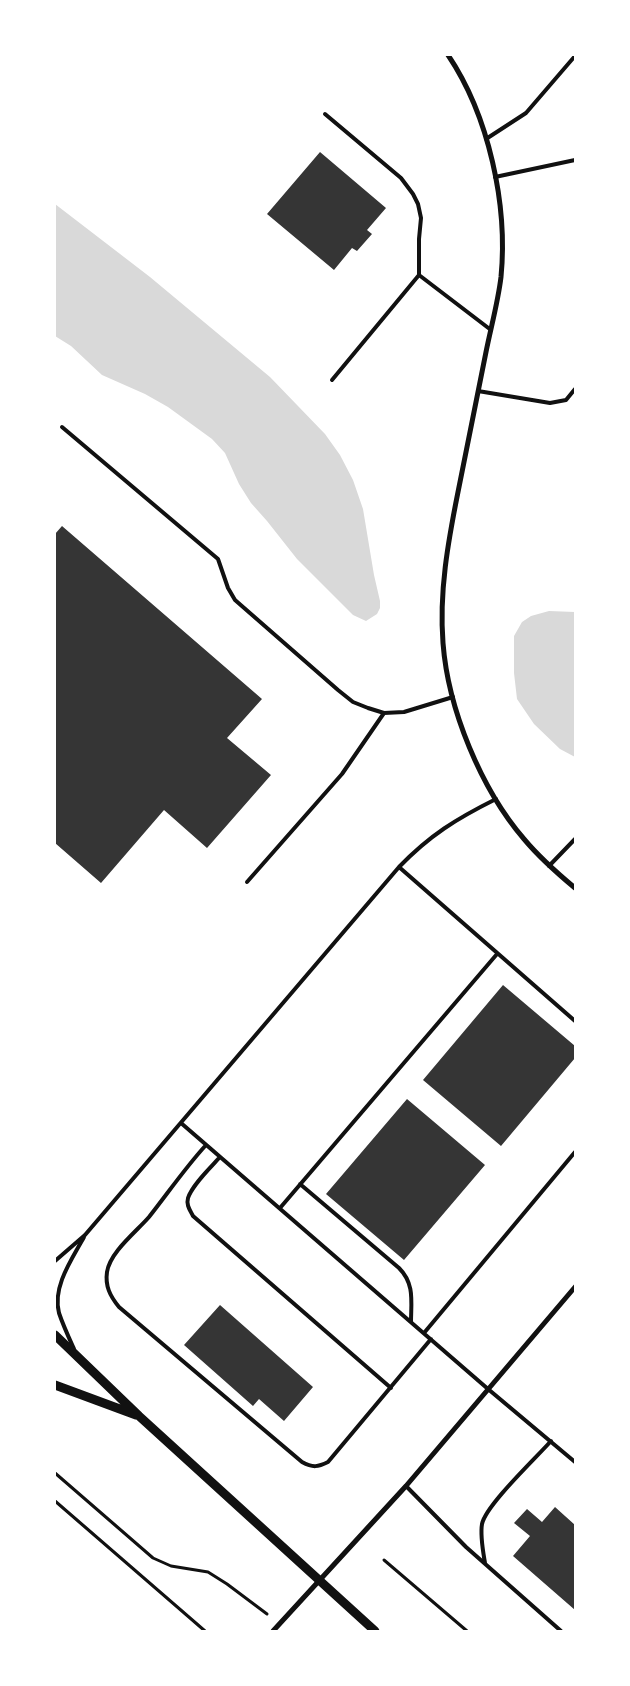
<!DOCTYPE html>
<html>
<head>
<meta charset="utf-8">
<style>
	body { margin:0 }
	#map { position:relative; width:630px; height:1686px; overflow:hidden; background:#fff; font-family:Overpass,sans-serif }
	canvas { display:block }
	.frame { position:absolute; inset:0; border:56px solid #fff; pointer-events:none }
</style>
</head>
<body>
<div id="map">
<canvas width="630" height="1686"></canvas>
<div class="frame"></div>
</div>
<script>
const ctx = document.querySelector('canvas').getContext('2d');
ctx.lineJoin = 'round';
function fillPath(path, color) {
  ctx.fillStyle = color;
  ctx.fill(path, 'evenodd');
}
function strokePath(path, color, width, dash) {
  ctx.strokeStyle = color;
  ctx.lineWidth = width;
  ctx.lineCap = dash ? 'butt' : 'round';
  ctx.setLineDash(dash || []);
  ctx.stroke(path);
}
const water = new Path2D(`
	M55 204 150 277 270 377 325 434 340 455 353 480 363 509 374 575 380 601V608L377 614 366 621 353 615 297 559 267 521 251 503 239 484 225 453 212 439 168 407 145 394 102 375 71 346 55 336Z
	M549 611 575 612V757L560 749 534 724 517 699 514 673V636L522 622 531 616Z`);
const building = new Path2D(`
	M320 152 386 208 367 230 372 234 357 251 352 248 334 270 267 214Z
	M62 526 262 699 227 738 271 775 207 848 164 810 101 883 55 843V534Z
	M503 985 575 1046V1058L501 1146 423 1080Z
	M407 1099 485 1165 404 1260 326 1194Z
	M220 1305 313 1387 284 1421 259 1399 253 1406 184 1345Z
	M555 1507 575 1525V1610L513 1556 530 1536 514 1523 527 1509 542 1522Z`);
const path = new Path2D(`
	M55 1473 153 1558 171 1566 208 1572 227 1584 267 1614
	M55 1501 205 1631
	M384 1560 467 1631`);
const service = new Path2D(`
	M325 114 401 178 413 194 418 204 421 218 419 239V275L491 330
	M486 139 526 113 575 56
	M495 177 575 160
	M332 380 419 275
	M478 391 550 403 566 400 575 389
	M62 427 218 559 228 588 235 600 338 690 353 702 368 708 384 713 404 712 453 697
	M549 866 575 839
	M399 867 575 1021
	M247 882 342 774 384 713
	M181 1123 488 1389 575 1462
	M206 1145C185 1168 168 1193 149 1217 136 1232 110 1252 107 1272 105 1286 110 1296 119 1307L302 1462C313 1468 318 1467 328 1462L431 1339
	M220 1157C211 1167 192 1185 188 1198 186 1205 190 1210 193 1216L391 1388
	M300 1184 399 1268C415 1284 411 1302 411 1322
	M280 1208 497 954
	M55 1261 85 1235 399 867C430 835 456 819 496 799
	M424 1333 575 1152
	M74 1349C69 1338 63 1325 59 1313 52 1287 72 1259 84 1237
	M406 1486 466 1547 561 1631
	M485 1563C483 1551 480 1536 482 1524 486 1505 536 1458 551 1441`);
const minor = new Path2D(`
	M448 55C489 116 508 205 501 277 498 302 491 327 486 352 477 399 467 445 458 492 448 542 439 592 443 643 448 709 481 789 524 839 539 857 557 873 575 888
	M273 1631 406 1486 575 1287`);
const tertiary = new Path2D(`
	M55 1335 139 1416 375 1631
	M55 1385 136 1415`);
fillPath(water, '#d9d9d9');
fillPath(building, '#353535');
strokePath(path, '#111', 3);
strokePath(service, '#111', 4);
strokePath(minor, '#111', 5);
strokePath(tertiary, '#111', 9);
</script>
</body>
</html>
